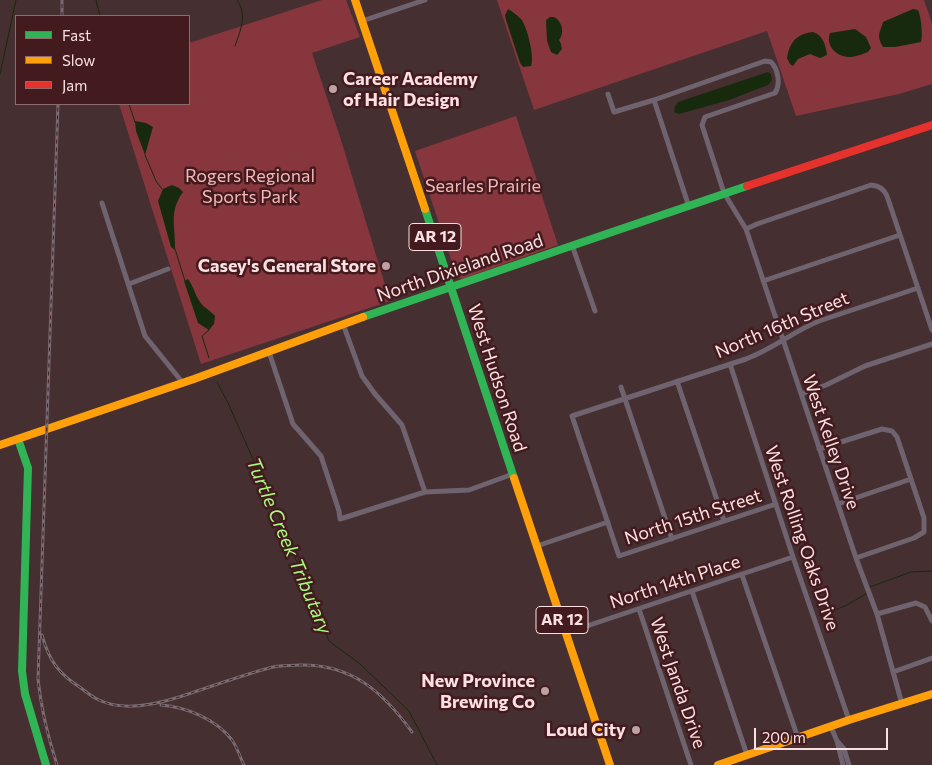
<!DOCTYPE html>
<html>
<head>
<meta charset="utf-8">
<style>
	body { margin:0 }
	#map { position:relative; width:932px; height:765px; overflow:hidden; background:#452f30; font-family:Commissioner,sans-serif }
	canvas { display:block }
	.legend { position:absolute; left:15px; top:15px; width:175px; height:90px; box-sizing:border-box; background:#431b1e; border:1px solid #8d6a6c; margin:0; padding:6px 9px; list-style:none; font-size:15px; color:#fce0e1 }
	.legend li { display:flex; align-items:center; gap:10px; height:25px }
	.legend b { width:25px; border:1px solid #8d6a6c }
	.scale { position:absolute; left:754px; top:728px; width:134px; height:22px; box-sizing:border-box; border:2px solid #fce0e1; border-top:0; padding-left:6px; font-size:15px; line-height:18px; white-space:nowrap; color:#fce0e1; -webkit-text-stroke:4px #431b1e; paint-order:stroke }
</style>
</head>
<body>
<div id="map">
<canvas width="932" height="765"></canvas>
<ul class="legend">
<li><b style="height:6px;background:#30b455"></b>Fast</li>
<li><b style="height:6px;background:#ff9f0a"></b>Slow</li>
<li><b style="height:6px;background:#e5322d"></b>Jam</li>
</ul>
<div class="scale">200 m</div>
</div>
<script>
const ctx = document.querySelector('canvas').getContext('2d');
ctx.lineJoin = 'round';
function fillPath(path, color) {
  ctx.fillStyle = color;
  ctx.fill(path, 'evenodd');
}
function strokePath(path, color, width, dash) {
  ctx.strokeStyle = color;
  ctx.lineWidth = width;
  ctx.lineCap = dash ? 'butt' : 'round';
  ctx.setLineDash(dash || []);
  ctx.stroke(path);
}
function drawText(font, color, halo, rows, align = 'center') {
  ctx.font = font + ' Commissioner,sans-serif';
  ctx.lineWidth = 5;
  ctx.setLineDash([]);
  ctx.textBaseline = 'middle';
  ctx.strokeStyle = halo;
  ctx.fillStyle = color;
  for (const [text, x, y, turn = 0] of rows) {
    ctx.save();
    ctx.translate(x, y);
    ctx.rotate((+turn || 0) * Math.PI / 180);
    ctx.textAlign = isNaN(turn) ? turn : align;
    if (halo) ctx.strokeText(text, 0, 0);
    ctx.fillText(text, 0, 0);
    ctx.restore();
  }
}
const green = new Path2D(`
	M322 0H346L360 37 312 53 342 143 390 301 201 364 119 104H189V43Z
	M497 0H924L932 23V84L899 94 796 116 767 31 534 110Z
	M516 116 558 245 462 279 457 277 415 151Z`);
const water = new Path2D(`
	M508 9C512 11 518 16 521 19 527 26 535 58 531 66L523 67 520 63 506 20 505 15Z
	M913 9 918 10C921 16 923 35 921 42L895 47H883C876 35 880 33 883 22Z
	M550 17H554C562 21 565 33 559 40L561 44 562 49 557 55 551 52 547 41 546 20Z
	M855 29 866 37 871 48 868 52C863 54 857 56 852 57 838 58 825 47 830 33Z
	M813 32C823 35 826 46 827 55L820 58 810 54 798 59 793 66 790 64 787 58C790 42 796 34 813 32Z
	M768 72 771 74 772 80 768 85 729 100 679 114 674 112 675 106 678 102Z
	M135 121 146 123 153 127 145 155 136 131Z
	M172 185 179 188 183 192C168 213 176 227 175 250L171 247 158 201 163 189Z
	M188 279C194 287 195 295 200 302 204 308 210 310 215 316L214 324 209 330 198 323 184 281Z`);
const stream = new Path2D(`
	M96 0 100 16
	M235 46C240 31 248 15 237 0
	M0 74 16 0
	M129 104 135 122
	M145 155 156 181 162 189
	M175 249 185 281
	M209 358 202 336 209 330V329
	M217 382 228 403 277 513 329 641 360 664 409 711 437 765
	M870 587 911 572 932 571
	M819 616 845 606 866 594`);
const street = new Path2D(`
	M362 21 425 0
	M608 94 614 112 654 100 765 61 771 62C778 69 781 84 775 93L705 117 702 125 724 193 746 229 856 558 877 614 902 704
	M654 100 689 207
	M102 203 145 336 183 383
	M746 229 757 224 871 185C879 186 883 188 887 196L932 330
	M572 245 595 311
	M763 281 900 235
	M129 284 168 269
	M343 324 362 376 375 394 402 425 425 492
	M269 352 293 424 321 456 339 511 340 519 425 492 469 490 513 474
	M730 364 793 557 849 720
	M677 381 724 521
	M621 387 672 539
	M801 394 826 385 865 366 932 344
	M819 449 882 429 892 431 897 437 924 518V532L914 538 856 558
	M776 504 619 556 572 416 746 359C773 349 794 331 819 321L918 288
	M838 504 911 479
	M537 546 608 522
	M742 575 798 738
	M692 591 747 755
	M639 609 691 765
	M877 614 916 603 925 607 932 621
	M566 633 793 557
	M893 672 932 658
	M831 727 837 741 844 749 849 765
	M837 741 843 765`);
const fast = new Path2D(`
	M425 209 514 478
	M363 317 747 186
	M18 439 28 468 22 671 25 694 46 765`);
const slow = new Path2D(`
	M355 0 425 209
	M0 445 194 379 363 317
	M514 478 610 765
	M718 765 849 720 932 694`);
const jam = new Path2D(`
	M747 186 932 125`);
const rail = new Path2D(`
	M62 16V0
	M42 635C49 661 59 674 81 688 86 692 91 696 97 699 121 712 154 705 179 697 210 687 242 675 273 667 282 665 291 666 300 665 352 664 383 692 412 732
	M161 705C186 707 216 719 232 740 237 747 240 757 244 765
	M57 765C48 737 41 709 38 679L58 104`);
const markers = [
	[333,89,5,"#bca2a3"],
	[386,266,5,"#bca2a3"],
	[545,691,5,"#bca2a3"],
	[636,730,5,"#bca2a3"]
];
const shields = [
	[435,237,52],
	[562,620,52]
];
const shieldNames = [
	["AR 12",435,237],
	["AR 12",562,620]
];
const poiNames = [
	["Career Academy",343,79,"left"],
	["of Hair Design",343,100,"left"],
	["Casey's General Store",376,266],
	["New Province",535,681],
	["Brewing Co",535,702],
	["Loud City",626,730]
];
const parkNames = [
	["Rogers Regional",250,176],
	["Sports Park",250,197],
	["Searles Prairie",483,186]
];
const streetNames = [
	["North Dixieland Road",460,268,-19],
	["North 16th Street",782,325,-23],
	["West Hudson Road",497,378,72],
	["West Kelley Drive",831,442,71],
	["North 15th Street",693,517,-18],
	["West Rolling Oaks Drive",802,538,71],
	["North 14th Place",675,582,-18],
	["West Janda Drive",678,683,71]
];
const waterNames = [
	["Turtle Creek Tributary",289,546,67]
];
fillPath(green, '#87363e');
fillPath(water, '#182a0d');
strokePath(stream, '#182a0d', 1);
strokePath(street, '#6f636f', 5);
strokePath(fast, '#30b455', 8);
strokePath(slow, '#ff9f0a', 8);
strokePath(jam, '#e5322d', 8);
strokePath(rail, '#786b72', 3);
strokePath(rail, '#431b1e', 1, [4]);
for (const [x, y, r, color] of markers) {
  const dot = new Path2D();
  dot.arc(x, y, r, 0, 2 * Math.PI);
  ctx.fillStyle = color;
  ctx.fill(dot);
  strokePath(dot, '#431b1e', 2);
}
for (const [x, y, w] of shields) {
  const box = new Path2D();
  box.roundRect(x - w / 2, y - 13.5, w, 27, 4);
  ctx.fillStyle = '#431b1e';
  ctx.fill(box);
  strokePath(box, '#fce0e1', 1);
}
drawText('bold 16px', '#fce0e1', null, shieldNames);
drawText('bold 18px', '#fce0e1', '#431b1e', poiNames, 'right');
drawText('18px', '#f4b6b8', '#431b1e', parkNames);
drawText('18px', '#fce0e1', '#431b1e', streetNames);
drawText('italic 19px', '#a6fb80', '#431b1e', waterNames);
</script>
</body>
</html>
